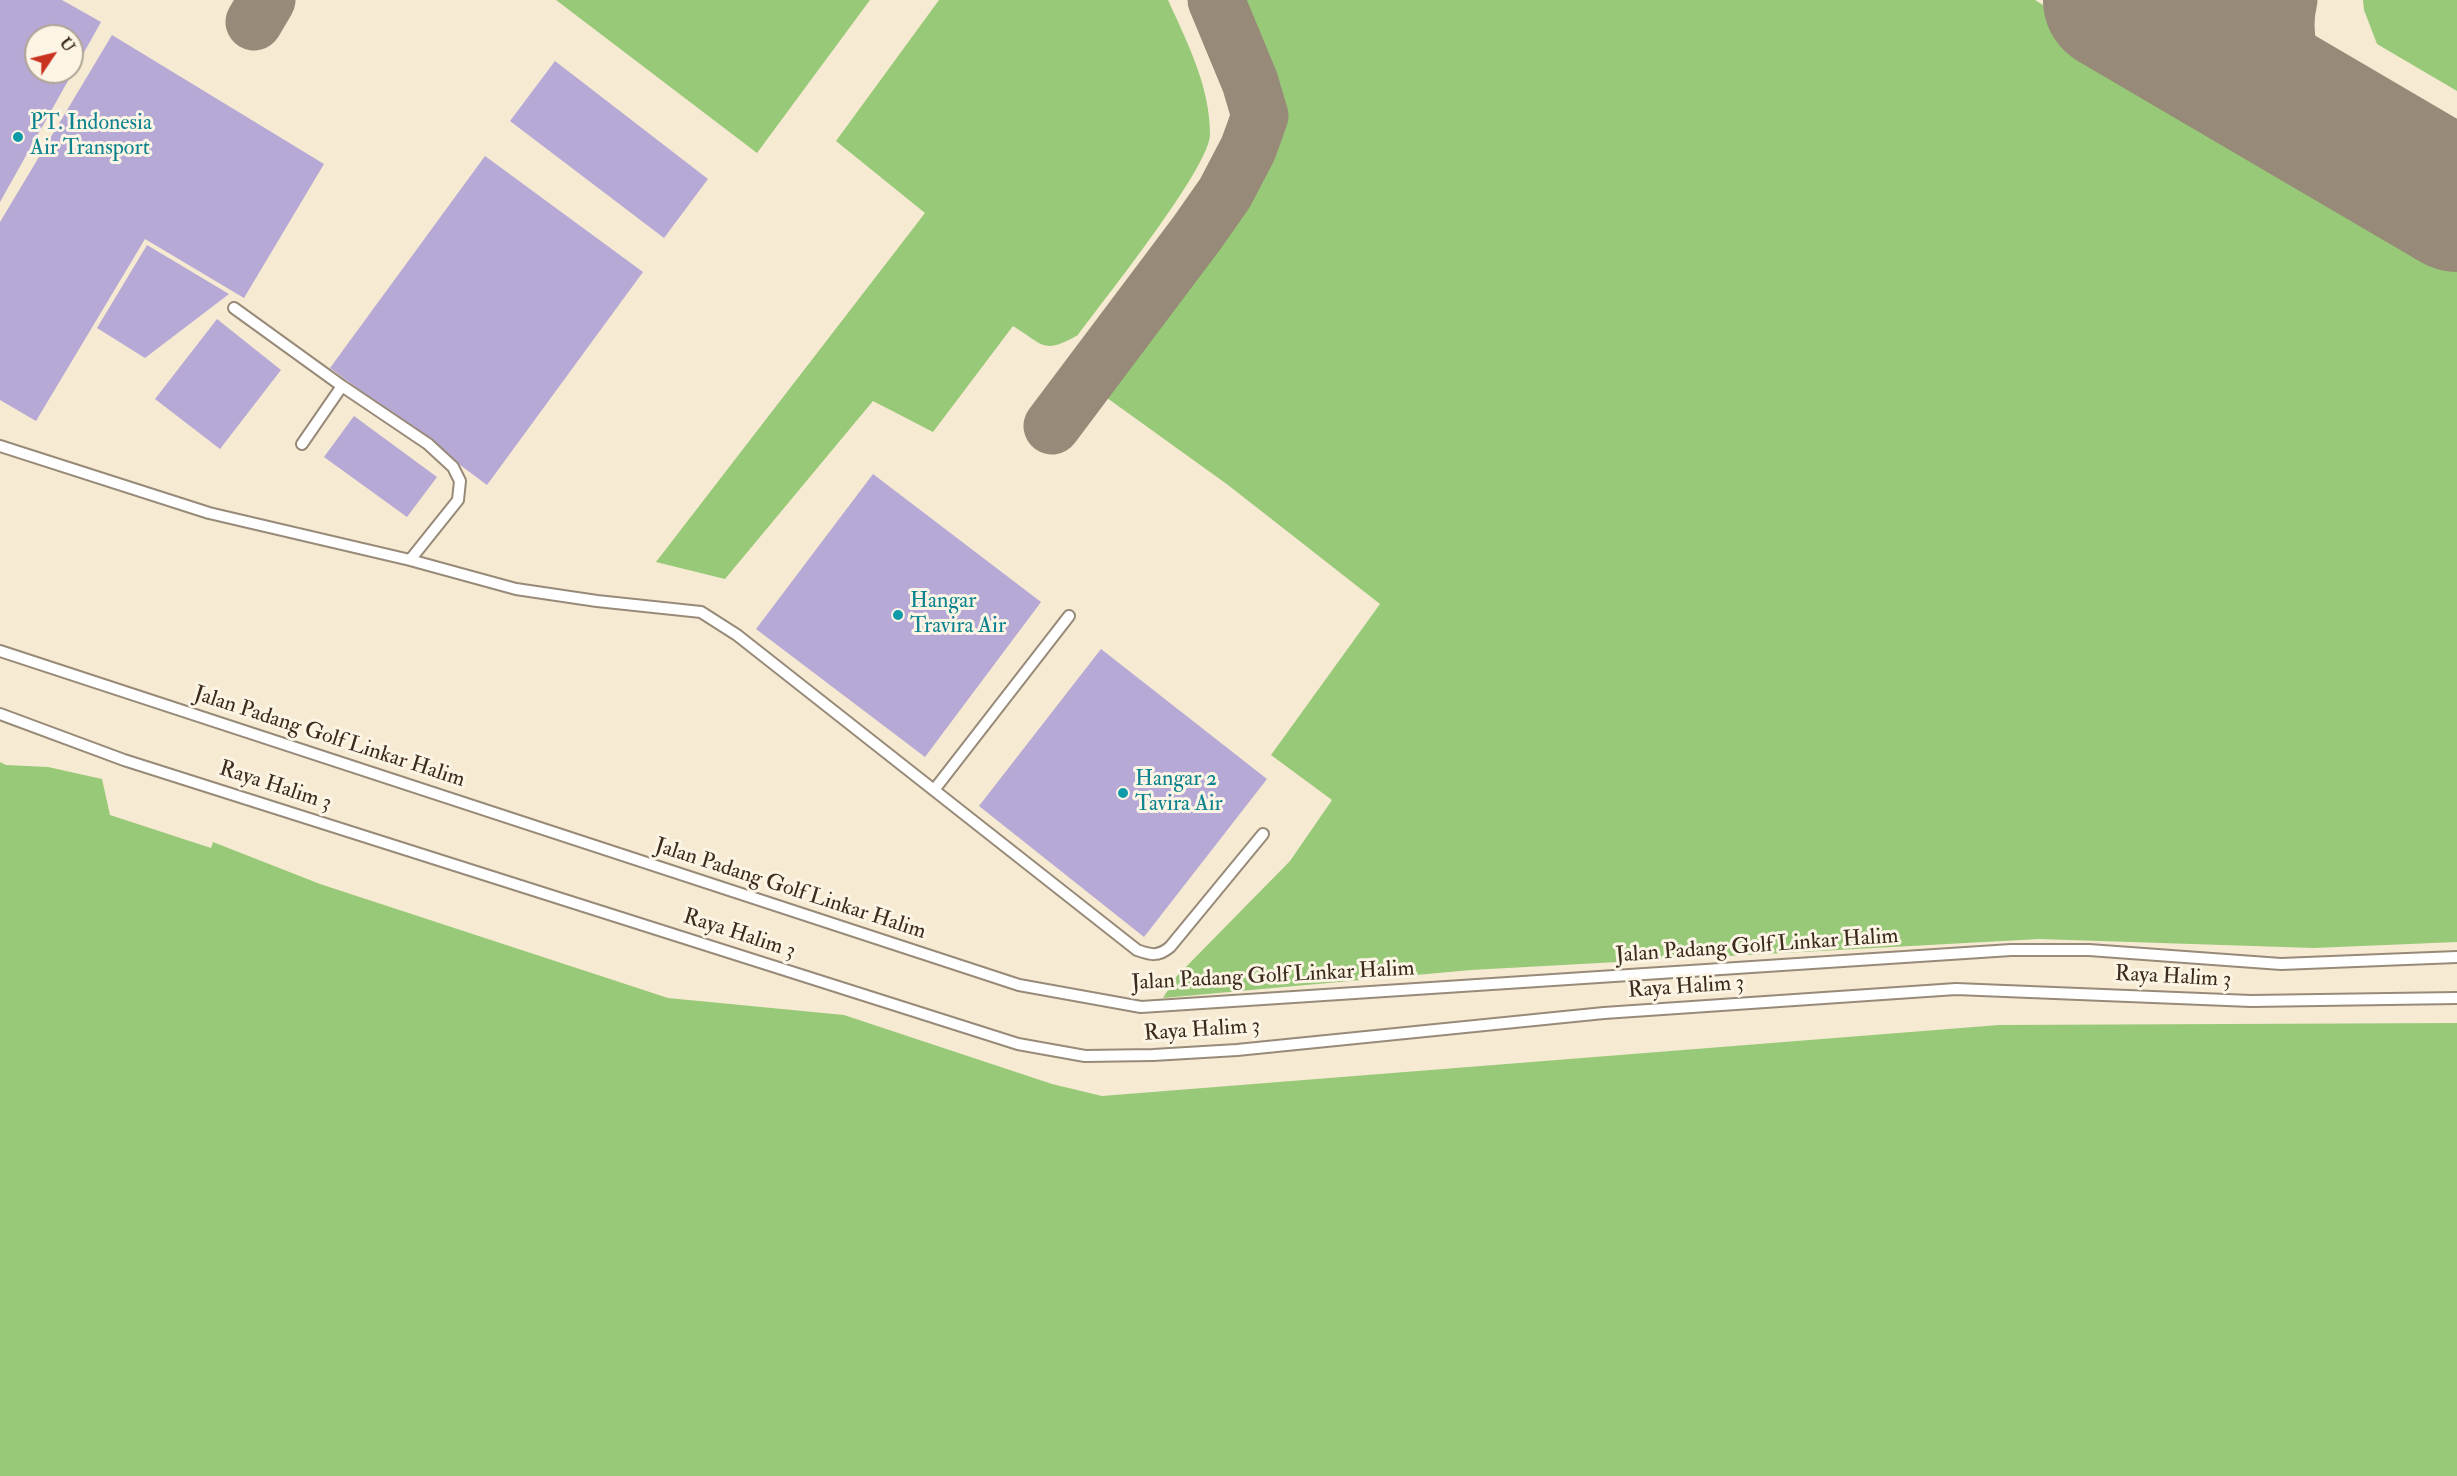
<!DOCTYPE html>
<html>
<head>
<meta charset="utf-8">
<style>
	body { margin:0 }
	#map { position:relative; width:2457px; height:1476px; overflow:hidden; background:#f6ead2; font-family:"IM FELL Double Pica",serif }
	canvas { display:block }
	.north { position:absolute; left:24px; top:24px; width:60px; height:60px; box-sizing:border-box; background:#fcf5e5; border:2px solid #afa495; border-radius:50%; rotate:55deg; font-size:16px; font-weight:700; line-height:24px; text-align:center; color:#3b2a1e }
	.north::after { content:''; display:block; margin:auto; width:21px; height:27px; background:#c8321e; clip-path:polygon(50% 0,100% 100%,50% 72%,0 100%) }
</style>
</head>
<body>
<div id="map">
<canvas width="2457" height="1476"></canvas>
<div class="north">U</div>
</div>
<script>
const ctx = document.querySelector('canvas').getContext('2d');
ctx.lineJoin = 'round';
function fillPath(path, color) {
  ctx.fillStyle = color;
  ctx.fill(path, 'evenodd');
}
function strokePath(path, color, width, dash) {
  ctx.strokeStyle = color;
  ctx.lineWidth = width;
  ctx.lineCap = dash ? 'butt' : 'round';
  ctx.setLineDash(dash || []);
  ctx.stroke(path);
}
function drawText(font, color, halo, rows, align = 'center') {
  ctx.font = font + ' "IM FELL Double Pica",serif';
  ctx.lineWidth = 6;
  ctx.setLineDash([]);
  ctx.textBaseline = 'middle';
  ctx.strokeStyle = halo;
  ctx.fillStyle = color;
  for (const [text, x, y, turn = 0] of rows) {
    ctx.save();
    ctx.translate(x, y);
    ctx.rotate((+turn || 0) * Math.PI / 180);
    ctx.textAlign = isNaN(turn) ? turn : align;
    if (halo) ctx.strokeText(text, 0, 0);
    ctx.fillText(text, 0, 0);
    ctx.restore();
  }
}
const green = new Path2D(`
	M556 0H870L757 153Z
	M939 0H1168C1187 42 1210 86 1210 134 1211 166 1103 301 1078 335 1043 355 1044 345 1013 326L933 432 873 401 725 579 656 562 925 213 836 141Z
	M1215 0H2035L2457 265V942L2314 948 2039 939 1471 970 1163 998 1176 977 1290 861 1332 800 1271 755 1380 604 1228 485 1089 385 1101 361 1178 258 1248 149 1260 116 1250 81Z
	M2114 0H2254L2216 15 2146 19Z
	M2363 0H2457V91L2377 44 2364 10Z
	M0 762 6 765 48 767 102 779 110 815 211 848 213 842 320 884 668 998 844 1015 1052 1084 1102 1096 1999 1025 2457 1023V1476H0Z`);
const taxiway = new Path2D(`
	M2289 0C2276 55 2306 92 2339 132
	M2146 19 2216 15 2254 0
	M254 22 267 0
	M1052 426 1197 233 1225 193 1248 149 1260 116 1250 82 1216 0`);
const runway = new Path2D(`
	M2114 0 2457 201`);
const building = new Path2D(`
	M0 0H62L101 22 0 202ZM36 36H72V72H36Z
	M112 35 324 164 244 298 145 239 36 421 0 400V222Z
	M555 61 708 179 664 238 510 121Z
	M485 156 643 272 487 485 330 368Z
	M147 245 229 294 145 358 97 328Z
	M217 319 281 370 220 449 155 399Z
	M354 416 437 477 407 517 324 457Z
	M873 474 1041 602 925 757 756 629Z
	M1101 649 1267 779 1144 937 979 806Z`);
const service = new Path2D(`
	M234 308 342 386 428 444 453 467 460 481 458 500 410 560
	M302 444 342 386
	M0 446 209 513 410 560 516 589 597 601 701 612 737 635 1137 950C1151 955 1158 957 1170 947L1263 834
	M0 651 1019 985 1141 1007 2011 950H2089L2281 964 2457 957
	M0 714 124 760 1018 1044 1085 1056 1153 1055 1237 1050 1604 1013 1956 989 2251 1001 2457 998
	M934 790 1069 616`);
const markers = [
	[18,137,6,"#0f9aa8"],
	[898,615,6,"#0f9aa8"],
	[1123,793,6,"#0f9aa8"]
];
const cultureNames = [
	["PT. Indonesia",30,124],
	["Air Transport",30,149],
	["Hangar",910,602],
	["Travira Air",910,627],
	["Hangar 2",1135,780],
	["Tavira Air",1135,805]
];
const streetNames = [
	["Jalan Padang Golf Linkar Halim",329,738,18],
	["Raya Halim 3",275,787,18],
	["Jalan Padang Golf Linkar Halim",790,890,18],
	["Raya Halim 3",739,935,18],
	["Jalan Padang Golf Linkar Halim",1757,947,-4],
	["Jalan Padang Golf Linkar Halim",1273,977,-3],
	["Raya Halim 3",2173,978,3],
	["Raya Halim 3",1686,988,-4],
	["Raya Halim 3",1202,1031,-4]
];
fillPath(green, '#98c978');
strokePath(taxiway, '#988a78', 57);
strokePath(runway, '#988a78', 142);
fillPath(building, '#b6a9d6');
strokePath(service, '#988a78', 14);
strokePath(service, '#fff', 10);
for (const [x, y, r, color] of markers) {
  const dot = new Path2D();
  dot.arc(x, y, r, 0, 2 * Math.PI);
  ctx.fillStyle = color;
  ctx.fill(dot);
  strokePath(dot, '#fcf5e5', 2);
}
drawText('22px', '#0d838f', '#fcf5e5', cultureNames, 'left');
drawText('22px', '#3b2a1e', '#fcf5e5', streetNames);
</script>
</body>
</html>
